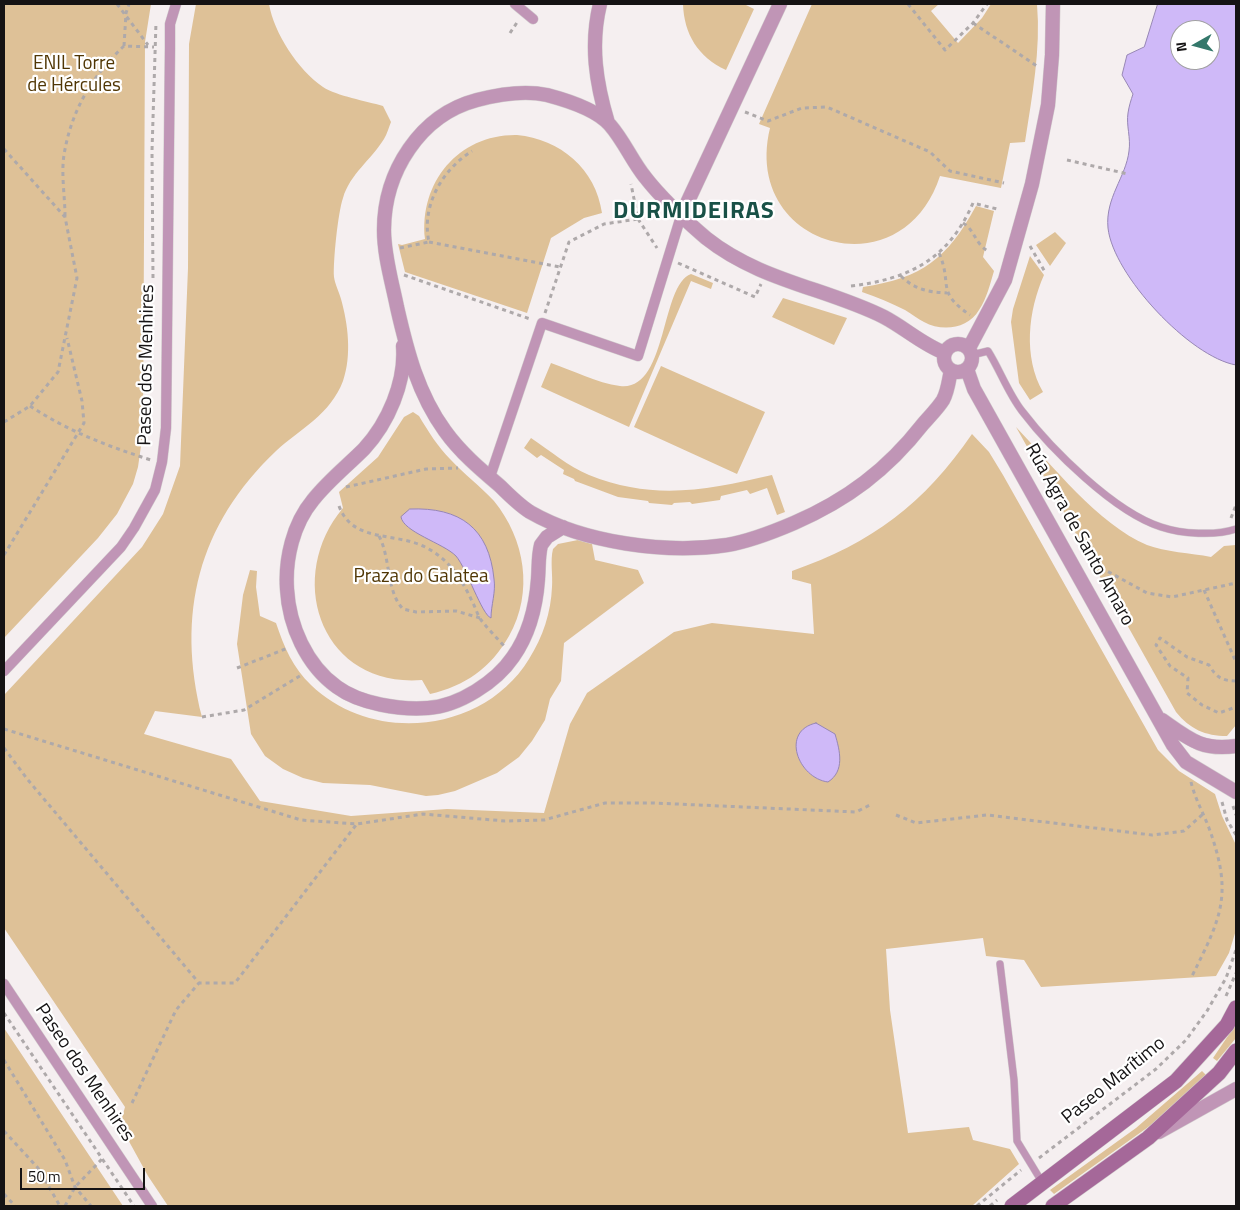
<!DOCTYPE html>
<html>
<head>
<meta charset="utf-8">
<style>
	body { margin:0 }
	#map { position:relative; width:1240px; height:1210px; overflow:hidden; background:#f5eff0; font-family:"Titillium Web",sans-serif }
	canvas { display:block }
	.frame { position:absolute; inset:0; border:5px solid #151314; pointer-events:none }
	.north { position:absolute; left:1170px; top:20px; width:50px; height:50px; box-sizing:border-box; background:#fff; border:1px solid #a1a1a1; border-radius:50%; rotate:263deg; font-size:14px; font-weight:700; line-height:20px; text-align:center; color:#151314 }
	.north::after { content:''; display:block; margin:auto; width:18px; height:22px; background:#34786b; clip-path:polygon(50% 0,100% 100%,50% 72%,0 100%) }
	.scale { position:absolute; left:20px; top:1168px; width:125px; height:22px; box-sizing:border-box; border:2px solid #151314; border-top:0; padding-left:6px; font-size:15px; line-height:18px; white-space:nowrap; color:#151314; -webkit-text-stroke:4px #fff; paint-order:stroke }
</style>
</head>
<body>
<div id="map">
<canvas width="1240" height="1210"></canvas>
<div class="frame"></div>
<div class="north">N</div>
<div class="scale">50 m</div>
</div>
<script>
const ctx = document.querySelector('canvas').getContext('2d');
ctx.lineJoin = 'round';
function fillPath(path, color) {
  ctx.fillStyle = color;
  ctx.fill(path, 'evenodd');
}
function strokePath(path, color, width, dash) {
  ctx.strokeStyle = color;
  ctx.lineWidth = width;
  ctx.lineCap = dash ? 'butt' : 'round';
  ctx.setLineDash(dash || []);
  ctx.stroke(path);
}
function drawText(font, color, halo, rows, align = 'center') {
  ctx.font = font + ' "Titillium Web",sans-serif';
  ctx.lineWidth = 4.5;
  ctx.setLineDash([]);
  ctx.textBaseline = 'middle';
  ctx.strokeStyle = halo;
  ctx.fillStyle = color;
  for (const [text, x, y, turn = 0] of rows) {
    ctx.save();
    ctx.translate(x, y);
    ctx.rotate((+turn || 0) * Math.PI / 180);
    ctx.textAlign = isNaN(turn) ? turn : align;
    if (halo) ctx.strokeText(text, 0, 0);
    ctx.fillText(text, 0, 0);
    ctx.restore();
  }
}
const green = new Path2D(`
	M4 4H151L145 42 143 432 138 467 133 484 117 514 98 538 4 638Z
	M196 4H269C274 33 298 70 323 87 337 96 366 101 383 106L391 122C389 127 387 134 384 139 371 160 350 174 343 198 338 212 333 262 334 277 335 284 339 292 341 299 348 324 352 355 343 381 330 415 301 428 276 451 198 525 176 614 202 717L155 711 144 734 231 759 260 801 351 816 447 809 544 813 570 724 587 693 674 632 712 623 814 634 811 584 792 579V571C872 543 924 504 972 434L989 452 1003 475 1158 750 1179 771 1215 794 1222 816 1236 845V930L1229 953 1216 976 1041 987 1024 960 986 956 983 938 886 949 890 1010 908 1133 969 1127 973 1140 1010 1149 1019 1164 972 1206H168L148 1176 120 1125 125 1107 4 928V695L142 547 163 514 180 466 188 268 189 44Z
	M683 4H744L754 9 726 70C698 57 684 34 683 4Z
	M812 4H939L931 11 958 43 982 18 991 4H1037C1041 50 1032 96 1025 142L1010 143 1001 188 940 176C902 293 741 247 770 128L759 124Z
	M517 135C560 139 596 169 602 213L584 218 551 238 527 313 405 272 398 244 402 245 425 239C419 182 459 134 517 135Z
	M976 206 994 211 983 257 994 271C990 284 987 298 979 310 968 329 942 332 924 322 918 319 912 314 905 310 891 303 877 297 862 292L863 287C922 278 947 259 976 206Z
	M1055 232 1066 243 1050 266 1036 245Z
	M1030 256 1044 275C1028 311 1023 357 1043 392L1030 400 1019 383 1011 322 1013 309Z
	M691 274 713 283 711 289 691 281 629 427 541 387 551 363C572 370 597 383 620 386 668 392 660 285 691 274Z
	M783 298 847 318 834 345 772 317Z
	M661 366 765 412 737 474 634 427Z
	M413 412 419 416C428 431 438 447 450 459 464 474 480 486 494 501 525 539 534 592 509 636 491 668 465 686 430 694L422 680C321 688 284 578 343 508L339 492 378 457 404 417Z
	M1016 427C1051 464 1099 525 1147 545 1165 552 1191 553 1211 557L1224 546 1236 545V725L1227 736C1205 736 1190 729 1176 712Z
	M531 438C549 450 569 467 589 475 654 501 707 490 772 475L785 512 777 515 767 488 750 494 747 490 721 496 720 500 692 504 690 502 674 503 672 505 649 503 648 501 618 497 575 481 574 479 563 474 564 470 541 455 537 458 524 448Z
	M578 540 592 544 595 560 638 570 644 583 564 643 561 681 550 699 545 720 532 741 519 757 497 773 455 791 438 795 426 796 370 785 323 783 303 778 283 769 265 756 251 734 237 644 243 595 250 570 257 571 256 587 260 616 276 623C284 647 293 668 311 685 373 745 484 733 529 659 543 637 551 612 552 587 553 575 550 561 553 549L558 544Z
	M1236 1024V1038L1217 1061 1213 1058Z
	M4 1028 123 1206H4Z
	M1202 1071 1206 1075 1151 1125 1054 1194 1050 1190 1136 1128Z`);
const water = new Path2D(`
	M1158 4H1236V365C1190 357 1113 275 1108 228 1105 198 1126 177 1129 151 1131 138 1126 125 1128 113 1129 106 1131 100 1133 94L1122 75 1127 55 1144 47ZM1180 30H1210V60H1180Z
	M410 509C460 507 489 528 494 579 496 592 491 605 491 618 482 615 467 569 456 556 443 543 403 532 401 517Z
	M816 723 835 734C840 751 845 771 828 782 798 778 780 731 816 723Z`);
const path = new Path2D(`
	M117 4 148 45
	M908 4 945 50 973 23 987 4
	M973 23 1037 66
	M510 33 518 21
	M124 46 126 13 129 4
	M745 112 768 121 802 108 827 107 930 152 950 171 1004 183
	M4 149 65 217 77 278 58 372 30 406 4 422
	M1067 160 1128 174
	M65 216C65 197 61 174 64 155 71 111 92 76 124 46L154 47
	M638 219 657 248
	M963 223C975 230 975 244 988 251
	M429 242 560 267
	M1030 246 1045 272
	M400 248 429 242C421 206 442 170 472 151
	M939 253C953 285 935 291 970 315
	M678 263 755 297 761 284
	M404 275 530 319
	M901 276C915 290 929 292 947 293
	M153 278 152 151 156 22
	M851 286C909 279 948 260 973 203L997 209
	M545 313 569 242 604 224 638 219 631 184
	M30 406C68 431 107 446 151 460
	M346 487 426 469 458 468
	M339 506C353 544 396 531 427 548 448 559 461 578 471 599 475 606 477 614 481 620 488 629 496 637 504 646
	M1231 518 1236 505
	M379 536C391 559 386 591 403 609L416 612 456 611 480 618
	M4 555 84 423 82 401 67 338
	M1087 560 1147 593 1172 597 1236 583
	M1204 590 1236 662
	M237 668 288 648
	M1236 681C1222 681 1216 677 1209 665L1187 657 1160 638 1156 645 1170 666 1188 678 1187 693 1202 705 1219 713 1236 707
	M202 717 244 710 303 674
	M4 729 301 820 357 824 423 814 505 821 544 820 605 803H654L856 812 870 805
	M4 748 28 780 199 983H235L356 825
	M1191 782C1195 799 1203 812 1209 828 1233 894 1222 916 1192 976
	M1222 802 1227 820 1236 835
	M1233 806 1236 815
	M896 815 916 823 987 815 1152 835 1184 831 1203 814
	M1226 996 1236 973
	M4 1013 134 1206
	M4 1060 65 1160 75 1187 91 1206
	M132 1103 176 1010 199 983
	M4 1131 38 1168 60 1206
	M1039 1158 1156 1069 1186 1040 1207 1011 1226 978 1236 950
	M4 1194 15 1206
	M65 1206 75 1187 103 1158
	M977 1206 1021 1170
	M990 1206 997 1200`);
const service = new Path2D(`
	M972 355 988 351C1000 370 1008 393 1022 411 1051 449 1114 512 1161 527 1182 534 1215 536 1236 529
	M1000 964 1014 1080 1017 1141 1042 1182`);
const pedestrian = new Path2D(`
	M515 4 533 19
	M490 477 542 323 638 356 681 216
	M4 671 121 547 134 528 155 490 162 462 166 428 170 48V24L176 4
	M4 984 152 1206`);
const minor = new Path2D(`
	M600 4C590 45 596 83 608 123
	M681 216 780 4
	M944 358a14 14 0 1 1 28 0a14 14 0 1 1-28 0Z
	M403 346C406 382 388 423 364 449 347 466 328 481 313 500 293 524 285 559 287 589 289 625 306 665 337 687 360 704 400 710 428 708 459 706 496 682 513 657 530 633 536 607 538 579 539 567 538 557 541 545L547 537 563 527
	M969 348 1005 280 1032 184 1048 105 1052 55 1053 4
	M945 353C923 345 905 328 884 317 826 288 760 281 706 238 685 220 662 199 645 177 632 161 624 141 610 125 597 110 566 100 547 95 524 90 500 94 477 100 420 115 384 172 384 230 384 256 392 282 397 307 407 351 418 394 445 431 460 452 480 469 500 486 509 495 519 505 530 512 584 543 666 554 727 545 751 541 773 532 794 523 847 500 887 470 923 424 930 416 938 408 943 400 948 391 949 379 951 370
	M967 369 974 389 1173 745 1186 762 1236 792
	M1162 720C1189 739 1202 751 1236 746
	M1159 1132 1236 1089`);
const secondary = new Path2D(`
	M1012 1206 1176 1081 1227 1025 1236 1008
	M1053 1206 1148 1138 1219 1073 1236 1051`);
const parkNames = [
	["ENIL Torre",74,64],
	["de Hércules",74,86],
	["Praza do Galatea",421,577]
];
const streetNames = [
	["Paseo dos Menhires",147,365,-89],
	["Rúa Agra de Santo Amaro",1079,535,61],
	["Paseo dos Menhires",84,1073,56],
	["Paseo Marítimo",1114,1081,-39]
];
const districtNames = [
	["DURMIDEIRAS",694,212]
];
fillPath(green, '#dec197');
fillPath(water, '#cfb9f8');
strokePath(water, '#9787b4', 1);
strokePath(service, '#d1cccd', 8);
strokePath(pedestrian, '#d1cccd', 11);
strokePath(minor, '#d1cccd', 15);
strokePath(secondary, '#d1cccd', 16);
strokePath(path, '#aea9aa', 3, [4, 4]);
strokePath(service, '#c095b6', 7);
strokePath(pedestrian, '#c095b6', 10);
strokePath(minor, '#c095b6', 14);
strokePath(secondary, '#a56899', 15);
drawText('19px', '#503604', '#fff', parkNames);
drawText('19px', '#151314', '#fff', streetNames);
ctx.letterSpacing = '1px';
drawText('bold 24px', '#195147', '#fff', districtNames);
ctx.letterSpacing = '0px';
</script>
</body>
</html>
